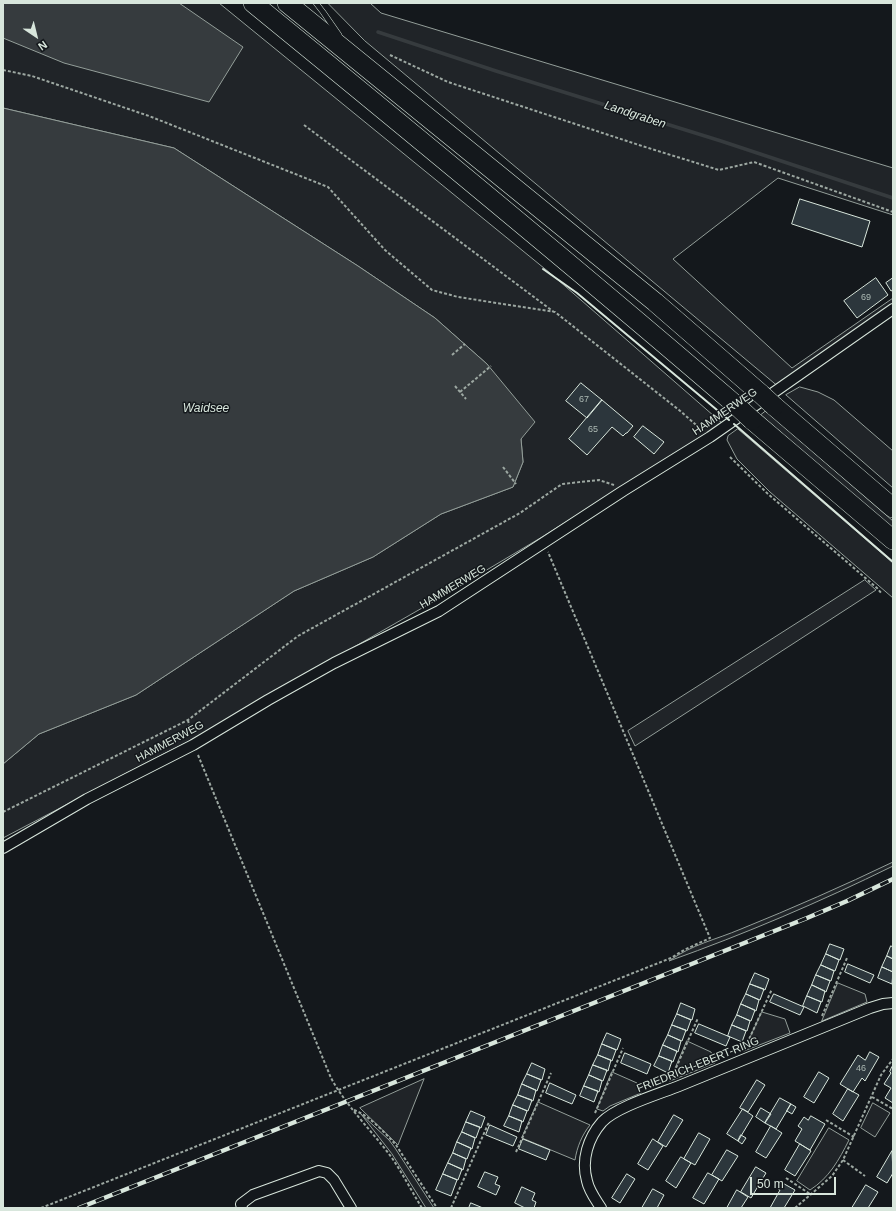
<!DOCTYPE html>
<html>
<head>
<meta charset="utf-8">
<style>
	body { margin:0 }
	#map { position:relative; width:896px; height:1211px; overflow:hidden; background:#14181c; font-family:Arial,sans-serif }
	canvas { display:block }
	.frame { position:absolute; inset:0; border:4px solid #d8e6dc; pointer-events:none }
	.north { position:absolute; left:16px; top:16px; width:40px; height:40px; -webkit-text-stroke:3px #14181c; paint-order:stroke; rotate:145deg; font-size:11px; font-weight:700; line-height:16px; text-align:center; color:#d8e6dc }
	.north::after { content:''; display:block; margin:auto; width:14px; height:18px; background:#d8e6dc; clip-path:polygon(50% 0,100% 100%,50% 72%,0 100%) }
	.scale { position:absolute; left:750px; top:1177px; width:86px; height:18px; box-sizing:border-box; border:2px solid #d8e6dc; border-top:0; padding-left:5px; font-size:12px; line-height:14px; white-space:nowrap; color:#d8e6dc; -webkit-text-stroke:3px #14181c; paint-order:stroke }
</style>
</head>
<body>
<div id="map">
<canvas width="896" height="1211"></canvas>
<div class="frame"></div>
<div class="north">N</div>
<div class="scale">50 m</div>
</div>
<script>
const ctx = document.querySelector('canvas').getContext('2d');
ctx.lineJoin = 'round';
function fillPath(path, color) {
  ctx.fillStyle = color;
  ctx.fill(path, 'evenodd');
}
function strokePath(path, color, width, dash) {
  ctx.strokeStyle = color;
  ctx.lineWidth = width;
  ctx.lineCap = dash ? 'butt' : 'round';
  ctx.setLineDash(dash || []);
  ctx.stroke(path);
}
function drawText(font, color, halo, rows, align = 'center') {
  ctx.font = font + ' Arial,sans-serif';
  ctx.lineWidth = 3;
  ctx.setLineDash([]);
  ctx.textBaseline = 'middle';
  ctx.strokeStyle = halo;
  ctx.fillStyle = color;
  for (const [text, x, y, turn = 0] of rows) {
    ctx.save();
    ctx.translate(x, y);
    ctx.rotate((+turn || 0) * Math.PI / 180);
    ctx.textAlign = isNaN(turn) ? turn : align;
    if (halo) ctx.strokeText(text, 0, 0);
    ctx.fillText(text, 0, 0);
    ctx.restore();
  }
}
const green = new Path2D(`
	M3 3H219L550 273 722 423 693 447 612 493 542 537 443 596 199 736 142 765 3 838V764L39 734 136 695 294 591 373 557 441 514 513 487 523 462 521 439 487 364 435 318 358 266 174 148 3 108Z
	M328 3H370L381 13 893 168V215L778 178 673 259 792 368 893 298V309L780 388 365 41Z
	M800 387 818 392 834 400 893 451V488L786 395Z
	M766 411 893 521V530L761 415Z
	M738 429 893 563V598L770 492 737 459 727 440 728 436Z
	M865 580 876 590 635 746 628 731Z
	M893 862V866C820 902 745 934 669 961 693 944 715 940 741 929 793 908 843 886 893 862Z
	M838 983 865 994 867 1002 822 1021Z
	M762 1012 785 1019 790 1033 744 1051Z
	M687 1041 711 1052 715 1063 670 1081Z
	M612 1072 637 1083 641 1093 610 1106 603 1111 597 1109Z
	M424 1079 398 1145 360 1108Z
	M538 1102 590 1125C582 1135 577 1147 575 1160L522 1138Z
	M873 1103 890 1113 875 1137 861 1128Z
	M361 1114 389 1140 395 1148 434 1208H426L392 1154Z
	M829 1128 849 1140C839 1160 829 1178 810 1190L797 1181Z`);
const water = new Path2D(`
	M3 3H179L243 47 209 102 64 63 3 38Z
	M3 108 174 148 358 266 435 318 487 364 535 422 521 439 523 462 513 487 441 514 373 557 294 591 136 695 39 734 3 764Z`);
const stream = new Path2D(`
	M378 32 496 71 721 141 893 198`);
const building = new Path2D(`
	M800 199 870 221 862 247 792 224Z
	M876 278 888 295 857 318 844 301Z
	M893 278V290L891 291 886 283Z
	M581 383 602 400 587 418 566 401Z
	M602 400 633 426 627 433H626L623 436 612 427 587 455 569 439Z
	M643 426 664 442 654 454 634 437Z
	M830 944 844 949 840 960 826 954Z
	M891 946 893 947V959L887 956Z
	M826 954 839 960 835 971 821 965Z
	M887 956 893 959V972L882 967Z
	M848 964 874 975 870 983 845 972Z
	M821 965 834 971 831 981 816 975Z
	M882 967 893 972 892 984 878 978Z
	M755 973 769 979 765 990 750 984Z
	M816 975 830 981 826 992 812 985Z
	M750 984 764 989 760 1000 746 994Z
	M812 985 825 991 822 1002 807 996Z
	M746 994 759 1000 756 1011 741 1004Z
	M774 994 804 1007 800 1015 770 1002Z
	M807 996 821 1002 817 1013 803 1006Z
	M681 1003 695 1009 692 1020 677 1014Z
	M741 1004 755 1010 751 1021 737 1015Z
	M677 1014 691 1020 687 1031 672 1025Z
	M737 1015 750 1021 747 1031 732 1025Z
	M699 1024 730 1037 726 1046 695 1033Z
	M672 1025 686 1030 682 1041 668 1035Z
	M732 1025 746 1031 742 1042 728 1036Z
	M607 1033 621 1039 617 1050 602 1044Z
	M668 1035 681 1041 678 1052 663 1045Z
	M602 1044 616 1050 612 1061 598 1055Z
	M663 1045 677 1051 673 1062 659 1056Z
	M870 1052 879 1057 865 1081 862 1078 853 1092 840 1084 858 1055 865 1060Z
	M625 1053 651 1064 647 1074 621 1063Z
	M598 1055 611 1060 608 1071 593 1065Z
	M659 1056 672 1061 668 1073 654 1066Z
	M532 1063 545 1069 542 1080 527 1074Z
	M593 1065 607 1070 603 1081 589 1075Z
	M892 1067 893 1068V1103L885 1098 891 1088 884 1084 891 1073 890 1072Z
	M819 1072 829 1078 814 1103 804 1097Z
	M527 1074 541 1080 537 1091 522 1084Z
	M589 1075 602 1081 599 1092 584 1086Z
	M757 1080 765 1085 748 1112 740 1108Z
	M550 1083 576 1095 572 1104 546 1093Z
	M522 1084 536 1090 533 1101 518 1095Z
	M584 1086 598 1091 594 1102 580 1096Z
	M848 1089 859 1095 843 1121 833 1114Z
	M518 1095 532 1100 528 1111 513 1105Z
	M780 1098 791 1104 776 1129 765 1123Z
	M791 1104 796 1107 792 1114 787 1111Z
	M513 1105 527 1111 523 1122 509 1116Z
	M761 1108 771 1114 765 1123 756 1117Z
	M743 1109 753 1116 738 1141 727 1134Z
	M471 1111 485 1117 481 1128 466 1122Z
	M674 1115 683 1120 666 1147 658 1142Z
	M509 1116 522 1121 519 1132 504 1126Z
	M811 1116 825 1124 810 1150 795 1141 802 1129 798 1126 804 1117 808 1120Z
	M466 1122 480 1127 476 1138 462 1132Z
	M490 1125 517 1137 513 1146 486 1135Z
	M771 1126 782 1133 766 1158 756 1152Z
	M462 1132 475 1138 472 1149 457 1142Z
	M699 1133 710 1139 695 1165 684 1159Z
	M741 1135 746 1138 742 1144 738 1141Z
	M523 1139 550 1150 546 1160 519 1149Z
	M653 1139 663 1146 648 1170 638 1164Z
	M457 1142 471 1148 467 1159 453 1153Z
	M800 1144 811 1151 795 1176 785 1170Z
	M727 1150 738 1156 722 1181 712 1175Z
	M892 1151 893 1173 887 1183 877 1177Z
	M453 1153 466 1159 463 1170 448 1163Z
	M681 1157 691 1163 676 1188 666 1181Z
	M448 1163 462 1169 458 1180 443 1174Z
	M756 1167 766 1173 751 1198 741 1192Z
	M485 1172 498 1177 495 1184 500 1186 496 1195 478 1187Z
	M708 1173 719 1179 704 1204 693 1198Z
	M443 1174 457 1180 451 1196 436 1190Z
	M627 1174 635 1179 620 1203 612 1198Z
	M779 1181 795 1190 784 1208H770L780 1190 775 1187Z
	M866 1185 878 1192 868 1208H852Z
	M522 1187 535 1193 532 1200 536 1202 534 1208H525L515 1203Z
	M653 1189 664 1195 657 1208H642Z
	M737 1190 748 1197 741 1208H727Z
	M471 1203 483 1208H469Z`);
const path = new Path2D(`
	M390 55 448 82 642 146 719 170 754 162 893 212
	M3 70 32 76 149 116 328 187 385 250 432 290 458 297 555 312 679 410 702 430
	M304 125 554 312
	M452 355 465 344
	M455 386 466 399
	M460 392 491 366
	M730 457 768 494 877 588 882 594
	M503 467 516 484
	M188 720 191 734
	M198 755 331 1078C347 1107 372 1131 392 1158 403 1174 412 1192 422 1208
	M3 812 188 720 298 636 520 513 562 484 599 480 614 485
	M822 1016 847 958
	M745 1048 772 989
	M672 1077 698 1018
	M872 1097 893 1109
	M354 1110C370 1116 384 1132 396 1145L437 1208
	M595 1113 623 1048
	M826 1120 854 1137
	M516 1152 551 1073
	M843 1160 865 1176
	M786 1178 810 1194
	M41 1208 671 958 684 950 710 938 548 552
	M451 1208 489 1122
	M795 1208 832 1176 843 1160 881 1075 893 1059`);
const lane = new Path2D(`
	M316 3 323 12 339 35`);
const street = new Path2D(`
	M3 848 87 799 193 745 268 700 334 663 439 611 623 491 710 437 893 309
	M242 1208 241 1204 253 1195 319 1171 327 1173 334 1180 351 1208
	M601 1208C596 1200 589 1191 587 1181 581 1160 588 1138 602 1122 616 1107 659 1094 679 1086 743 1060 806 1034 870 1008L883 1004 893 1003`);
const highway = new Path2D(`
	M253 3C416 136 579 270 738 407
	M287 3 655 302 761 394
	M774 406 893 508
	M752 420 893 540`);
const rail = new Path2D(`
	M79 1208 807 918 847 901 893 879`);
const highwayBridge = new Path2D(`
	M761 394 774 406
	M738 407 752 420`);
const wall = new Path2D(`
	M543 269 577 293 729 420
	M734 424 893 562`);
const numberNames = [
	["69",866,298],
	["67",584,400],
	["65",593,430],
	["46",861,1069]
];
const streetNames = [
	["HAMMERWEG",725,412,-34],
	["HAMMERWEG",453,587,-31],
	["HAMMERWEG",170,742,-28],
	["FRIEDRICH-EBERT-RING",698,1065,-22]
];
const waterNames = [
	["Landgraben",635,115,18],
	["Waidsee",206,409]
];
fillPath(green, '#202428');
strokePath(green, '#939e99', 1);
fillPath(water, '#363b3e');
strokePath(water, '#939e99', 1);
strokePath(stream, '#363b3e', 3.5);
fillPath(building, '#2c363c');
strokePath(building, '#d8e6dc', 1);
strokePath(lane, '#d8e6dc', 6);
strokePath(street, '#d8e6dc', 12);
strokePath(highway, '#d8e6dc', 20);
strokePath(path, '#9da8a2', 2, [3, 2]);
strokePath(lane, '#14181c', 5);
strokePath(street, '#14181c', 10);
strokePath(highway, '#14181c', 19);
strokePath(rail, '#d8e6dc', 4.5);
strokePath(rail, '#14181c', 3, [9]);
strokePath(highwayBridge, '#d8e6dc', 20, []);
strokePath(highwayBridge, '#14181c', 19);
strokePath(wall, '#d8e6dc', 2);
drawText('9px', '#adbab4', null, numberNames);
drawText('11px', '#d8e6dc', '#14181c', streetNames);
drawText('italic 12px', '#d8e6dc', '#14181c', waterNames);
</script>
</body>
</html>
